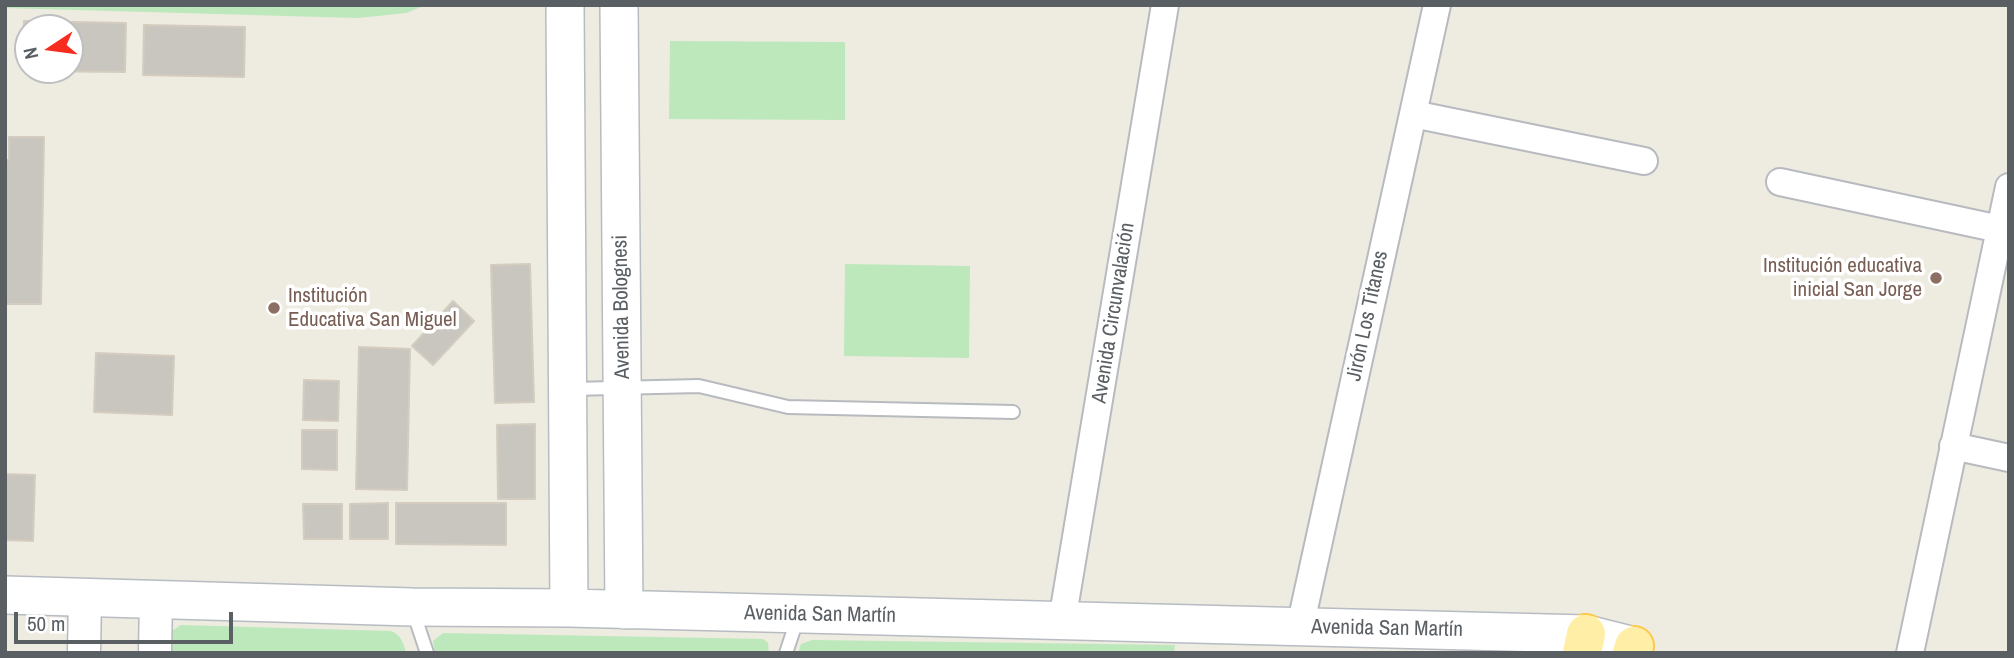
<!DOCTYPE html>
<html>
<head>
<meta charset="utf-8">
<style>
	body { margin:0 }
	#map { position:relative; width:2014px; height:658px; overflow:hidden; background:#eeebe1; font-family:"Archivo Narrow",sans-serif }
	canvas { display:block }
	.frame { position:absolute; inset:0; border:7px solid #5a5f64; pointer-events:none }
	.north { position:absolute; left:14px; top:14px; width:70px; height:70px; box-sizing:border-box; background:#fff; border:2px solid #bdbfc1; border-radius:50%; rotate:257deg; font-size:19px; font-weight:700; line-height:28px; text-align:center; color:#5a5f64 }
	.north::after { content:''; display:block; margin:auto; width:24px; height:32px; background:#f82c1e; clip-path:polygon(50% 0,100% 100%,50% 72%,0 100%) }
	.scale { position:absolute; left:14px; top:612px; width:219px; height:32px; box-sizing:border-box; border:4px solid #5a5f64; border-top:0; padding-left:9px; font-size:21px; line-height:24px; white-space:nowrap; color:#5a5f64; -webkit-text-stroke:5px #fff; paint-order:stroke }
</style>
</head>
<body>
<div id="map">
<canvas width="2014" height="658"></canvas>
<div class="frame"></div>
<div class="north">N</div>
<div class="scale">50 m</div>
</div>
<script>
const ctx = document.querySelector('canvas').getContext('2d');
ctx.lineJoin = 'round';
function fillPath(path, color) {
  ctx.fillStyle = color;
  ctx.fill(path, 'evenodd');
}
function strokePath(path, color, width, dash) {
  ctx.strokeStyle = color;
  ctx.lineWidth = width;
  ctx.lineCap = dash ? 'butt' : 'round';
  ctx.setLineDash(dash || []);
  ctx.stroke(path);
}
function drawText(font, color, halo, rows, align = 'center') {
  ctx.font = font + ' "Archivo Narrow",sans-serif';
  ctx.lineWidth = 7;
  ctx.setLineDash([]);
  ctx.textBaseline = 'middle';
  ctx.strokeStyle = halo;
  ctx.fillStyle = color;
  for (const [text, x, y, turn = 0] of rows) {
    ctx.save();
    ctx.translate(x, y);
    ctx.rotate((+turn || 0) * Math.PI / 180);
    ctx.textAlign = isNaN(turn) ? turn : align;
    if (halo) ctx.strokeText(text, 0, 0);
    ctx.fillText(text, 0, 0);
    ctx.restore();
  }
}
const green = new Path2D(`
	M5 5H426L406 13 358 18 5 8Z
	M670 41 845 42V120L669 119Z
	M845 264 970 266 969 358 844 356Z
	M181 625 390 631C401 634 403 642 406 653H163L170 632Z
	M443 633 763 639 768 643 769 653H435L433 641Z
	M812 640 1175 645 1174 653H798L801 644Z`);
const building = new Path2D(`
	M24 21 126 23 125 72 23 71ZM28 28H70V70H28Z
	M144 25 245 27 244 77 143 75Z
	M9 137H44L41 304H5V160H9Z
	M530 264 534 402 495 403 491 265Z
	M453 301 474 321 433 365 412 346Z
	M359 347 410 349 407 490 356 489Z
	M96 353 174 356 172 415 94 412Z
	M304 380 339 381 338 421 303 420Z
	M535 424V499H498L497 425Z
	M302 430H337V470L302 469Z
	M5 474 35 475 33 541 5 540Z
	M388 503V539H350V504Z
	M396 503H506V545L396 544Z
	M303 504H342V539H304Z`);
const service = new Path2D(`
	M571 389 699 386 788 407 1013 412
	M413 611 427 653
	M786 653 798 617`);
const minor = new Path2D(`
	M1413 114 1644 161
	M1780 182 2009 231
	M1953 446 2009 458
	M1062 621 1165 5
	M1300 627 1437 5
	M1910 653 2009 187`);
const tertiary = new Path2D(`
	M84 653 85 596
	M155 653 156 598`);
const secondary = new Path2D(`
	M565 5 569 608
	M619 5 624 610
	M5 595 412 607 569 608 1586 634 1634 646`);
const primary = new Path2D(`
	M1582 653 1586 634
	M1632 653 1634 646`);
const markers = [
	[1936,278,7,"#8d6e63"],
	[274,308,7,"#8d6e63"]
];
const educationNames = [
	["Institución educativa",1922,266],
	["inicial San Jorge",1922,290],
	["Institución",288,296,"left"],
	["Educativa San Miguel",288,320,"left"]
];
const streetNames = [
	["Avenida Bolognesi",622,307,-91],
	["Avenida Circunvalación",1114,313,-81],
	["Jirón Los Titanes",1368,316,-78],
	["Avenida San Martín",820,615,1],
	["Avenida San Martín",1387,629,1]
];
fillPath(green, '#bce8bb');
fillPath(building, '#c9c6bf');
strokePath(building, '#d4cdbf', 2);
strokePath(service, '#b7babf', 16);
strokePath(minor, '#b7babf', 30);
strokePath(tertiary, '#b7babf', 35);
strokePath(secondary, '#b7bcc2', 40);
strokePath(primary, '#fdc94c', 42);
strokePath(service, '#fff', 12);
strokePath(minor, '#fff', 26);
strokePath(tertiary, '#fff', 32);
strokePath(secondary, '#fff', 37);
strokePath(primary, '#ffefa6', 38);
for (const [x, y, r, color] of markers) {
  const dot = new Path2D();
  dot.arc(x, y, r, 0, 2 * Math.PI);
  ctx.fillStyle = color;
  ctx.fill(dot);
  strokePath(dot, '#fff', 2.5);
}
drawText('21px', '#785e54', '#fff', educationNames, 'right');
drawText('21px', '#5a5f64', '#fff', streetNames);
</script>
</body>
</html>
